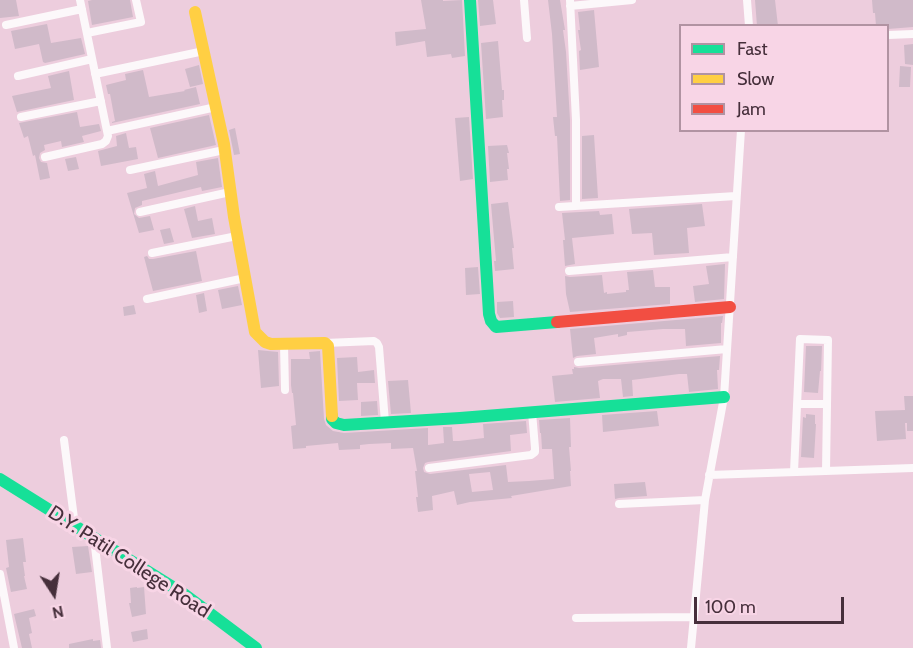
<!DOCTYPE html>
<html>
<head>
<meta charset="utf-8">
<style>
	body { margin:0 }
	#map { position:relative; width:913px; height:648px; overflow:hidden; background:#edcddd; font-family:Cabin,sans-serif }
	canvas { display:block }
	.legend { position:absolute; left:679px; top:24px; width:210px; height:108px; box-sizing:border-box; background:#f8d5e6; border:2px solid #b193a2; margin:0; padding:8px 10px; list-style:none; font-size:18px; color:#462f3b }
	.legend li { display:flex; align-items:center; gap:12px; height:30px }
	.legend b { width:30px; border:2px solid #b193a2 }
	.north { position:absolute; left:24px; top:564px; width:60px; height:60px; -webkit-text-stroke:4px #f8d5e6; paint-order:stroke; rotate:168deg; font-size:16px; font-weight:700; line-height:24px; text-align:center; color:#462f3b }
	.north::after { content:''; display:block; margin:auto; width:21px; height:27px; background:#462f3b; clip-path:polygon(50% 0,100% 100%,50% 72%,0 100%) }
	.scale { position:absolute; left:694px; top:597px; width:150px; height:27px; box-sizing:border-box; border:3px solid #462f3b; border-top:0; padding-left:8px; font-size:18px; line-height:21px; white-space:nowrap; color:#462f3b; -webkit-text-stroke:4px #f8d5e6; paint-order:stroke }
</style>
</head>
<body>
<div id="map">
<canvas width="913" height="648"></canvas>
<ul class="legend">
<li><b style="height:8px;background:#16e098"></b>Fast</li>
<li><b style="height:8px;background:#ffcf43"></b>Slow</li>
<li><b style="height:8px;background:#f24e42"></b>Jam</li>
</ul>
<div class="north">N</div>
<div class="scale">100 m</div>
</div>
<script>
const ctx = document.querySelector('canvas').getContext('2d');
ctx.lineJoin = 'round';
function fillPath(path, color) {
  ctx.fillStyle = color;
  ctx.fill(path, 'evenodd');
}
function strokePath(path, color, width, dash) {
  ctx.strokeStyle = color;
  ctx.lineWidth = width;
  ctx.lineCap = dash ? 'butt' : 'round';
  ctx.setLineDash(dash || []);
  ctx.stroke(path);
}
function drawText(font, color, halo, rows, align = 'center') {
  ctx.font = font + ' Cabin,sans-serif';
  ctx.lineWidth = 6;
  ctx.setLineDash([]);
  ctx.textBaseline = 'middle';
  ctx.strokeStyle = halo;
  ctx.fillStyle = color;
  for (const [text, x, y, turn = 0] of rows) {
    ctx.save();
    ctx.translate(x, y);
    ctx.rotate((+turn || 0) * Math.PI / 180);
    ctx.textAlign = isNaN(turn) ? turn : align;
    if (halo) ctx.strokeText(text, 0, 0);
    ctx.fillText(text, 0, 0);
    ctx.restore();
  }
}
const building = new Path2D(`
	M0 0H16L19 16 0 18Z
	M92 0H130L133 17 92 25 88 1Z
	M421 0H443V1L462 0 465 56 452 58 451 54 427 57 425 41 396 46 395 32 426 29Z
	M478 0H493L496 24 480 26Z
	M548 0H560L565 30H563L566 52 570 120V200L560 201 557 136H555L553 117H557L552 34Z
	M755 0H775L778 26H757Z
	M872 0H913V27L888 29V26H876L875 13H873Z
	M594 10 599 67 580 70 579 51 581 50 578 30H580L578 12Z
	M47 24 51 43 81 38 85 54 45 63 43 62 39 44 15 49 11 31Z
	M498 41 502 90H504V100H502L503 117 486 119 481 43Z
	M913 44V65L905 64 904 45Z
	M199 65 203 84 190 87 185 69Z
	M900 66 911 67 910 87H899Z
	M143 70 149 97 185 91 184 90 196 87 200 104 112 123V122L115 121 110 94H108L106 85 126 80 125 74Z
	M69 71 74 100 17 112 12 96 51 88 48 76Z
	M77 112 80 127 99 124 101 131 82 136 84 142 62 147 61 141 44 145 45 150 40 153 39 158 41 162 47 163 50 178 40 180 35 155 33 156 28 136 24 138 19 123Z
	M209 115 216 145 158 158 150 128Z
	M469 117 473 179 460 181 455 118Z
	M235 128 240 154 234 155 229 130Z
	M126 133 129 148 136 147 138 159 101 166 98 151 117 146 116 136Z
	M594 135 598 198 582 199V136Z
	M507 145 509 153H507L509 169H507L508 180 490 182 488 146Z
	M76 157 79 169 68 171 65 159Z
	M218 158 222 187 202 191 201 187 142 201V205L135 208 134 214 139 218 150 216 154 230 139 233 127 193 147 188 144 174 155 171 158 186 198 175 196 162Z
	M508 202 514 248H512L514 269 495 271 494 261H496L491 204Z
	M702 204 705 226 687 228 689 253 654 255 652 233 632 234 629 209Z
	M195 206 198 221 212 218 215 234 192 238 184 209Z
	M599 211 600 215 612 214 614 234 572 238 575 264 565 266 563 240H565L562 213Z
	M170 228 174 242 164 244 160 230Z
	M196 251 202 281 153 291 144 257 147 256 149 259H153Z
	M725 264 724 299 695 302 693 286 709 284 706 266Z
	M478 267 480 294 466 295 465 268Z
	M653 270 655 287H670V304L570 312 566 294 565 276 570 277 602 275 604 293 607 292V294L626 292V290H629L627 272Z
	M238 286 242 305 222 309 218 290Z
	M204 293 207 311 199 313 196 295Z
	M513 301 514 317 500 318 497 313V302Z
	M134 305 136 314 124 316 123 307Z
	M723 316 722 323H721V343L686 346 685 329H663L627 332V335L618 337V334L594 338 596 354 577 356 573 358 570 329Z
	M806 346H822L821 371H820L818 393 804 392Z
	M258 350 278 352 279 386 261 388Z
	M320 351 324 419 326 425 333 431 344 433 428 428V445L444 443 443 427H452L453 441H459L484 438 483 424 526 421 527 433 510 435 511 451 428 462 425 463 423 468 424 472 430 474 506 465 508 482 529 481 554 479 552 449H542L541 433H540L539 420 570 418 571 447H569L571 471H570L571 486 511 496 512 498 470 502 457 505 454 491 432 496 433 510 418 512 416 497H418L415 471H417L413 448 391 449V443L369 444 360 445V449L339 450 338 443 306 446V448L293 449 291 426 296 425 293 393H292L291 385V359H310L309 352ZM490 472 493 490 472 492 469 474Z
	M720 356 719 370H717L718 389 689 392 687 374H679L632 380 633 396 623 397 621 379H603L598 381 600 398 555 402 552 376 573 374 572 369H574V367L579 368Z
	M357 357 358 372 374 370 375 383H357L358 400 339 401 337 358Z
	M408 380 411 413 391 414 388 381Z
	M904 396H913V431H907V423H905L906 439 877 441 875 411 905 410Z
	M377 401 378 415 361 416V402Z
	M657 411 659 426 603 432 602 415Z
	M806 414 815 415V424H816L814 458 801 457 803 417 806 418Z
	M645 482 647 496 619 498 615 499 614 484Z
	M23 538 26 562H23L25 576H24L27 589 11 592 6 568 9 567 6 540Z
	M88 546 92 572 76 574 72 547Z
	M137 587V588L144 587 146 614 132 617 129 603H131L130 588Z
	M34 609 36 616 29 618 32 633 29 634 32 648H22L14 614Z
	M147 629 148 639 133 642 131 632Z
	M93 639V641L100 640 101 648H69V644Z`);
const street = new Path2D(`
	M524 0 527 38
	M570 0 576 120V206
	M747 0 749 26
	M570 6 632 0
	M6 25 82 9
	M87 33 141 22 136 0
	M888 35 913 34
	M95 74 204 51
	M18 76 92 59
	M21 117 101 101
	M107 131 216 107
	M45 157 102 144 106 141 108 136 80 0
	M130 170 224 150
	M559 207 736 196
	M140 212 230 192
	M152 253 237 236
	M569 271 733 257
	M147 299 245 278
	M325 343 374 341 377 343 379 347 385 422
	M284 344 285 390
	M578 362 727 349
	M797 404H827
	M64 440 75 526
	M429 468 531 455 535 452V448L532 412
	M794 472 800 339 828 340 826 471
	M709 475 913 468
	M619 504 705 500
	M94 538 107 648
	M0 574 14 648
	M576 618 694 617
	M691 648 705 500 724 397 741 130`);
const fast = new Path2D(`
	M470 0 489 314 491 321 496 327 557 322
	M332 416V419L336 423 344 425 460 418 724 397
	M0 479 184 594 256 648`);
const slow = new Path2D(`
	M195 12 224 144 234 217 255 332 265 342 271 344 325 343 328 346 332 416`);
const jam = new Path2D(`
	M557 322 730 307`);
const streetNames = [
	["D.Y. Patil College Road",129,562,33]
];
fillPath(building, '#d0bac9');
strokePath(street, '#fcf8fa', 8);
strokePath(fast, '#16e098', 12);
strokePath(slow, '#ffcf43', 12);
strokePath(jam, '#f24e42', 12);
drawText('20px', '#462f3b', '#f8d5e6', streetNames);
</script>
</body>
</html>
